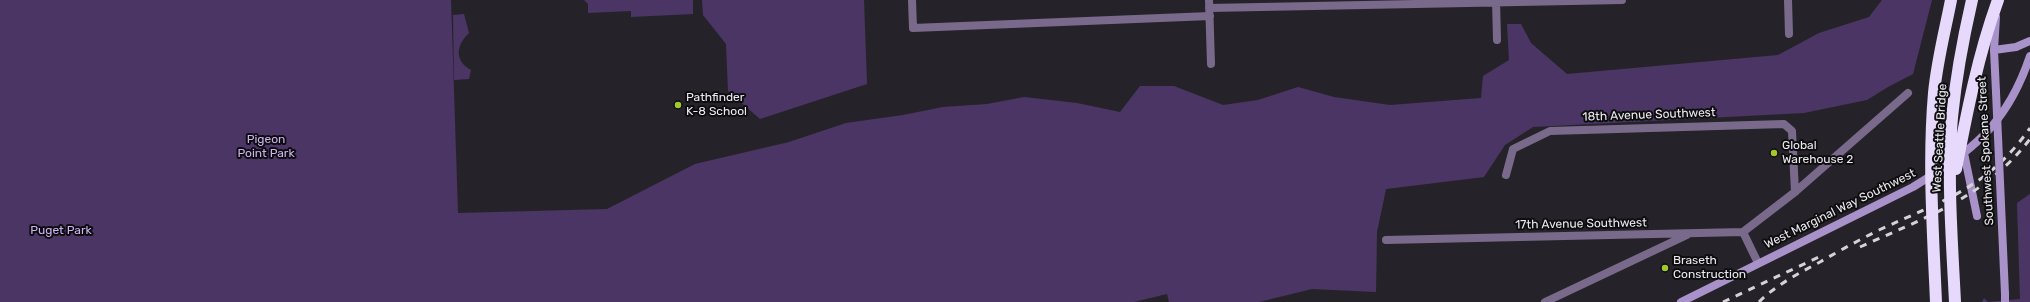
<!DOCTYPE html>
<html>
<head>
<meta charset="utf-8">
<style>
	body { margin:0 }
	canvas { display:block; background:#252329 }
</style>
</head>
<body>
<canvas width="2030" height="302"></canvas>
<script>
const ctx = document.querySelector('canvas').getContext('2d');
ctx.lineJoin = 'round';
function fillPath(path, color) {
  ctx.fillStyle = color;
  ctx.fill(path, 'evenodd');
}
function strokePath(path, color, width, dash) {
  ctx.strokeStyle = color;
  ctx.lineWidth = width;
  ctx.lineCap = dash ? 'butt' : 'round';
  ctx.setLineDash(dash || []);
  ctx.stroke(path);
}
function drawText(font, color, halo, rows, align = 'center') {
  ctx.font = font + ' Rubik,sans-serif';
  ctx.lineWidth = 4;
  ctx.setLineDash([]);
  ctx.textBaseline = 'middle';
  ctx.strokeStyle = halo;
  ctx.fillStyle = color;
  for (const [text, x, y, turn = 0] of rows) {
    ctx.save();
    ctx.translate(x, y);
    ctx.rotate((+turn || 0) * Math.PI / 180);
    ctx.textAlign = isNaN(turn) ? turn : align;
    if (halo) ctx.strokeText(text, 0, 0);
    ctx.fillText(text, 0, 0);
    ctx.restore();
  }
}
const green = new Path2D(`
	M0 0H451L458 213 607 209 695 164 789 142 846 123 903 115 943 107 987 104 1024 97 1077 103 1120 112 1140 86H1174L1223 105 1258 100 1298 87 1334 97 1390 105 1481 98 1483 76 1509 60 1507 24H1521L1531 43 1567 74 1778 55 1819 33 1869 17 1882 0H1932L1913 74 1888 87 1867 100 1804 113 1533 127 1505 145 1484 177 1386 189 1377 232 1376 292 1312 289 1259 302H1169L1167 294 1134 302H0Z
	M584 0H693V14L631 17V11L588 13V4Z
	M702 0H864L867 84 760 119 728 91 726 44 703 15Z
	M464 14 469 33C456 45 454 61 471 70L469 79 454 80 453 15Z
	M2030 194V302H1982L1984 298 1988 302 2020 299 2017 203Z`);
const street = new Path2D(`
	M912 0 913 28 1210 16
	M1209 0 1211 64
	M1496 0 1497 40
	M1788 0 1789 34
	M1209 8 1622 0
	M1506 175 1513 149 1550 131 1784 124 1792 131 1795 192
	M1743 232 1795 192 1908 93
	M1743 232 1758 263
	M1386 240 1743 232
	M1545 302 1687 235`);
const secondary = new Path2D(`
	M1994 50 2016 47 2030 41
	M1996 92 1994 50 1996 17
	M1964 153 1977 216
	M2005 294V302
	M1681 302 1913 187C1972 151 2007 125 2030 56`);
const rail = new Path2D(`
	M1860 247C1924 218 1986 197 2030 139
	M1723 302 1821 256
	M1759 302C1776 285 1799 273 1820 262 1839 251 1859 240 1879 230 1942 201 1988 188 2030 128`);
const secondaryBridge = new Path2D(`
	M1996 92 2005 294`);
const highwayBridge = new Path2D(`
	M1956 169C1967 112 1978 55 1998 0
	M1936 302C1933 232 1928 162 1934 93 1937 61 1945 31 1951 0
	M1955 302C1952 241 1947 178 1952 117 1956 77 1963 39 1972 0`);
const markers = [
	[678,105,4,"#a0ca2c"],
	[1774,153,4,"#a0ca2c"],
	[1665,268,4,"#a0ca2c"]
];
const poiNames = [
	["Pathfinder",686,98],
	["K-8 School",686,112],
	["Global",1782,146],
	["Warehouse 2",1782,160],
	["Braseth",1673,261],
	["Construction",1673,275]
];
const streetNames = [
	["18th Avenue Southwest",1649,115,-2],
	["West Seattle Bridge",1940,138,-87],
	["Southwest Spokane Street",1986,151,-93],
	["West Marginal Way Southwest",1840,209,-26],
	["17th Avenue Southwest",1581,224,-1]
];
const parkNames = [
	["Pigeon",266,140],
	["Point Park",266,154],
	["Puget Park",61,231]
];
fillPath(green, '#4b3564');
strokePath(street, '#796a8c', 8);
strokePath(secondary, '#a992c9', 8);
strokePath(rail, '#d5d3d8', 3, [7, 7]);
strokePath(secondaryBridge, '#a992c9', 8);
strokePath(highwayBridge, '#e7d9fb', 12);
for (const [x, y, r, color] of markers) {
  const dot = new Path2D();
  dot.arc(x, y, r, 0, 2 * Math.PI);
  ctx.fillStyle = color;
  ctx.fill(dot);
  strokePath(dot, '#0e0d10', 1.5);
}
drawText('12px', '#ebe9ee', '#0e0d10', poiNames, 'left');
drawText('12px', '#ebe9ee', '#0e0d10', streetNames);
drawText('12px', '#cdb2f1', '#0e0d10', parkNames);
</script>
</body>
</html>
